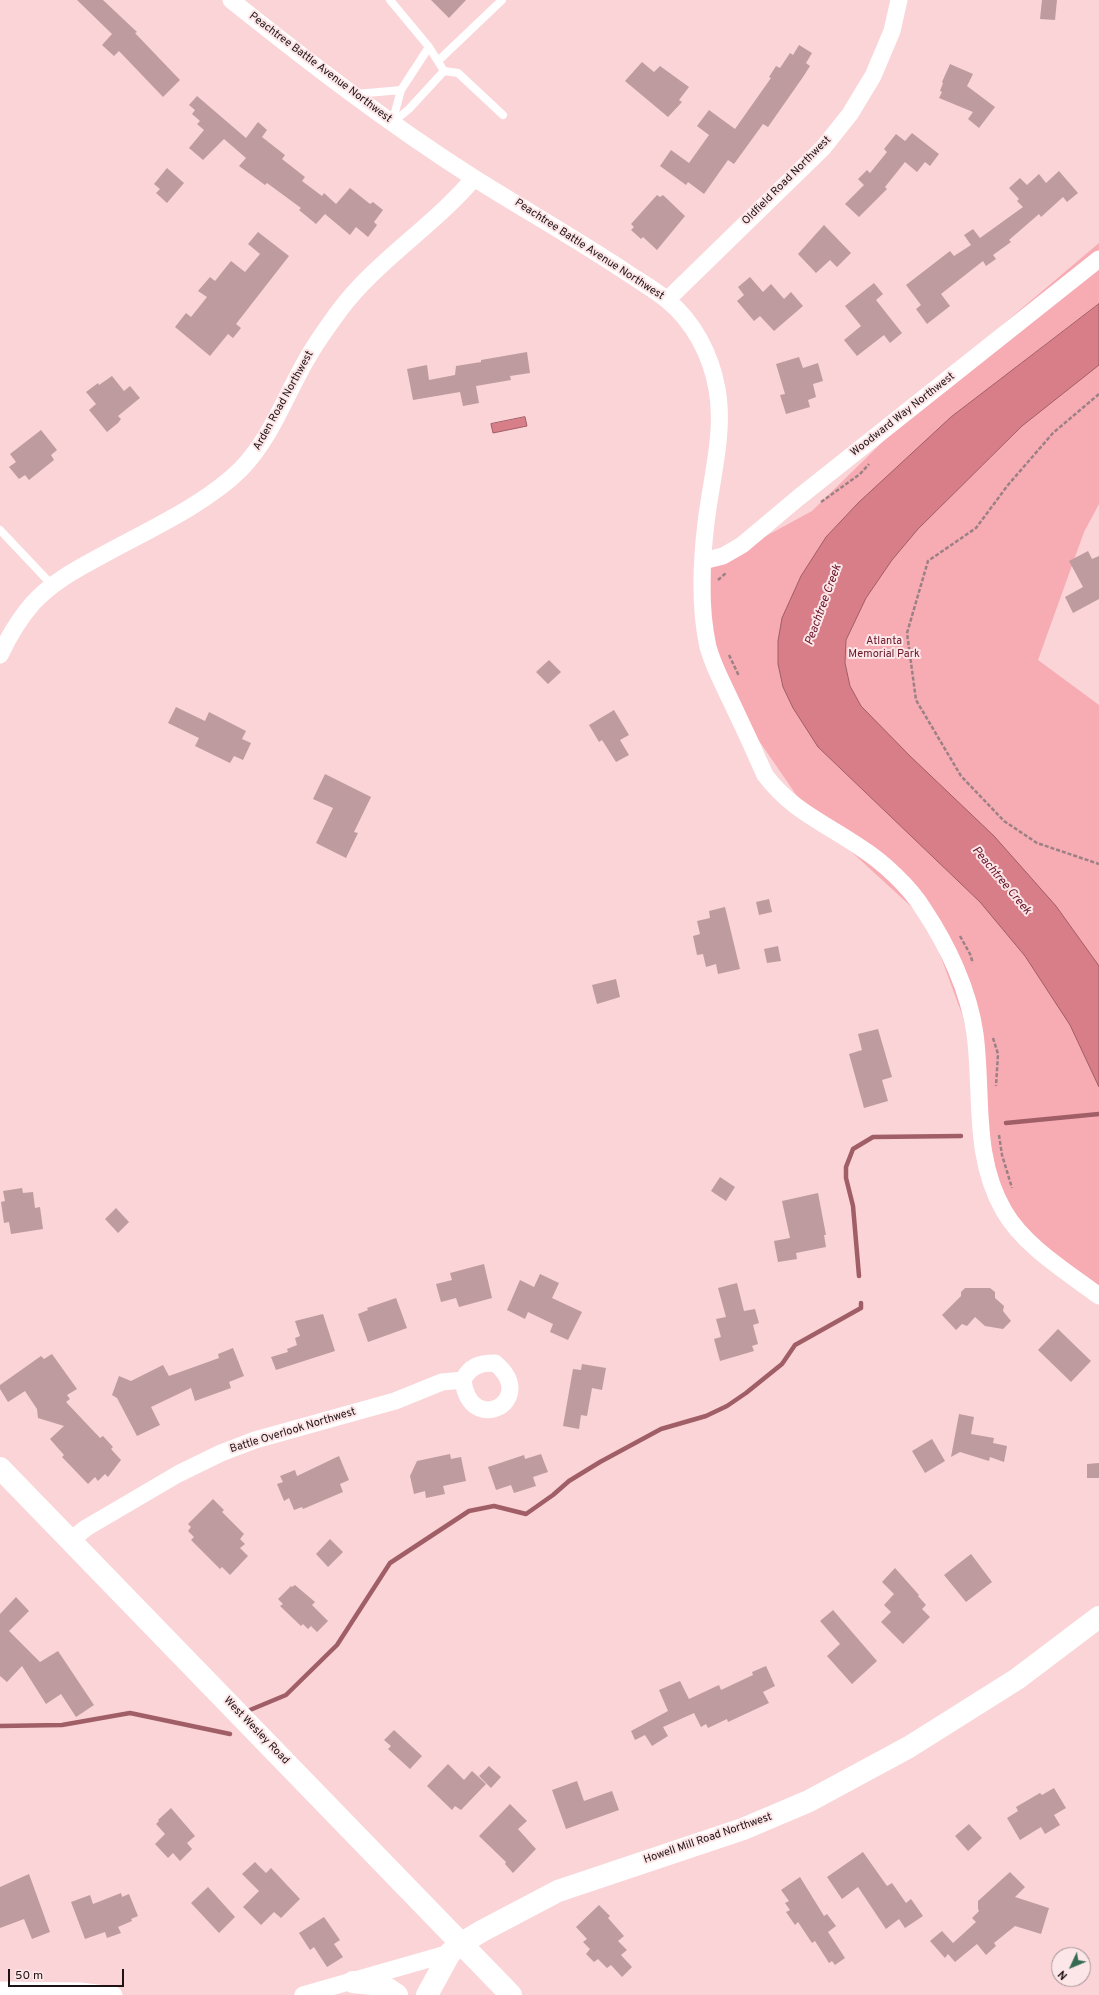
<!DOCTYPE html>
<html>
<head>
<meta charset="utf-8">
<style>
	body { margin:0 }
	#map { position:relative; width:1099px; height:1995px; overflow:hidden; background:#fad4d7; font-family:Overpass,sans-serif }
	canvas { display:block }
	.north { position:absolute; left:1051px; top:1947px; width:40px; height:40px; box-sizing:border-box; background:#fde6e8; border:1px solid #a49193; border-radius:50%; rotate:226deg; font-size:11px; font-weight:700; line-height:16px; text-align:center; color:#1f1214 }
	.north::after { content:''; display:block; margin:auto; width:14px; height:18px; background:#346b52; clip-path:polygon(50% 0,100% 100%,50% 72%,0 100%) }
	.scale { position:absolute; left:8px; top:1969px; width:116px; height:18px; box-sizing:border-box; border:2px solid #1f1214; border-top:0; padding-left:5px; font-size:12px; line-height:14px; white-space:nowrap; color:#1f1214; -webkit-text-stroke:3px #fde6e8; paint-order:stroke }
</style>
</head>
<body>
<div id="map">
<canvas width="1099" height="1995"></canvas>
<div class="north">N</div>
<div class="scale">50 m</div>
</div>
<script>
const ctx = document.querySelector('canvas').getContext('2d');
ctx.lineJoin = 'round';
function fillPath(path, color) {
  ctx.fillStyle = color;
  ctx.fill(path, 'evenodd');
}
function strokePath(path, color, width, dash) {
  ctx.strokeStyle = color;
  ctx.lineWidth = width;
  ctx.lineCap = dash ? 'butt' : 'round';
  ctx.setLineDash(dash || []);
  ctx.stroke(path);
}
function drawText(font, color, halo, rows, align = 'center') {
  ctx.font = font + ' Overpass,sans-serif';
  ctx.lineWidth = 4;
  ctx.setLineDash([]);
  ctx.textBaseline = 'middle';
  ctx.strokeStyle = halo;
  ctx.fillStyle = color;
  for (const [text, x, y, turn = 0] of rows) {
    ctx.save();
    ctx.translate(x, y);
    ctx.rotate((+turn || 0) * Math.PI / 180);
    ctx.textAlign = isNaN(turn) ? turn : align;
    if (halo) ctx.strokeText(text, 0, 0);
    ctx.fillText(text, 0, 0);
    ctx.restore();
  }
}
const green = new Path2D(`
	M1099 243V504L1084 532 1038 660 1099 705V1303L1003 1204 963 1017 928 922 808 812 709 668 711 566 812 511 1001 326Z`);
const water = new Path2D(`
	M1099 304V365L1022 426 918 529 892 560 866 598 846 640 845 663 850 686 861 706 910 756 994 836 1056 906 1099 966V1087L1070 1025 1025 956 980 902 818 747 793 708 783 687 778 664V641L782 618 801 576 826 537 858 503 951 417Z
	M525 417 527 426 493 433 491 424Z`);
const stream = new Path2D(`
	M1006 1123 1099 1114
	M859 1276 853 1206 846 1178V1167L853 1149 873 1137 961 1136
	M250 1710 286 1695 337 1645 390 1563 469 1511 494 1506 526 1514 553 1495 569 1481 600 1462 661 1429 706 1416 727 1406 746 1393 782 1364 795 1345 861 1308V1303
	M0 1726 62 1725 130 1713 230 1734`);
const building = new Path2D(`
	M77 0H103L137 32 135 33 180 80 163 97 119 51 114 56 102 45 112 34Z
	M431 0H466L449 18Z
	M1042 0H1057L1055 20 1040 19Z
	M799 45 812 53 806 63 810 66 803 77 768 127 763 124 734 164 728 160 704 194 688 182 686 185 660 166 671 150 689 163 709 135 697 126 709 110 735 129 771 78 769 77 776 66 780 68 790 53 793 55Z
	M642 62 654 72 660 66 689 87 679 100 682 102 668 117 625 81Z
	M950 64 973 74 967 86 995 107 979 128 968 119 973 112 939 98 942 92 940 91 943 83 942 82Z
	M197 96 246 138 258 122 267 130 262 137 285 155 282 159 305 177 302 181 322 196 324 193 336 204 350 188 370 204 373 202 383 210 374 222 377 225 368 237 356 227 350 235 325 214 316 224 299 210 301 208 267 183 265 185 239 166 246 158 224 139 203 160 189 148 204 130 197 124 200 121 192 114 195 110 189 105Z
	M912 133 939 154 930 166 925 162 917 172 905 162 885 187 887 189 859 217 845 204 864 185 858 179 867 170 870 173 887 152 884 149 896 134 905 141Z
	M167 168 184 183 167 203 156 193 160 189 154 184Z
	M1059 171 1078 193 1067 202 1063 197 1041 217 1039 214 1009 240 1011 242 993 255 996 259 986 266 983 261 941 294 950 306 927 324 916 309 921 305 906 285 950 251 954 256 971 245 964 235 973 229 980 238 1023 207 1017 201 1019 199 1009 188 1020 178 1027 185 1039 174 1046 183Z
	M657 195 660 197 663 195 685 216 657 250 643 237 641 239 631 230 634 227 631 224Z
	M824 225 851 253 837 267 830 260 816 273 798 254Z
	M258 232 289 256 236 324 241 328 233 338 228 334 210 356 175 327 186 313 191 317 207 297 198 291 210 277 215 281 231 261 245 272 260 254 248 244Z
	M750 277 763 292 771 284 784 299 791 292 803 306 774 331 760 316 754 321 737 301 744 295 738 287Z
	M874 283 883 294 876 300 902 333 890 343 884 335 857 356 844 340 861 326 845 306Z
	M527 352 530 373 510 376 511 380 476 386 479 403 463 406 460 392 413 400 407 369 427 365 429 380 455 375 456 366 481 362V360Z
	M799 357 803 368 818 363 823 381 813 384 816 397 808 400 810 407 786 414 780 395 785 394 776 364Z
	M112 376 124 391 130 386 140 398 118 416 121 419 118 423 107 432 89 410 96 404 86 392 98 383 99 385Z
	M41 430 57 450 51 455 54 460 29 480 25 475 19 479 9 467 16 462 10 454Z
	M1088 551 1092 559 1099 556V599L1073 613 1065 597 1083 587 1069 561Z
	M549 660 561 672 548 684 536 672Z
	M176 707 205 721 209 712 246 731 242 739 251 743 243 760 234 756 230 763 195 746 199 738 168 723Z
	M614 710 629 735 620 740 629 755 616 762 602 740 599 742 589 725Z
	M325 774 371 797 354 832 358 833 346 858 316 843 333 808 313 799Z
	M769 899 772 912 759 915 756 902Z
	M725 907 740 969 718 974 716 964 706 967 703 954 697 955 693 936 700 934 697 921 710 918 709 911Z
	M778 946 781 961 767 963 764 949Z
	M616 979 620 997 597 1004 592 985Z
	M878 1029 892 1077 882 1080 888 1101 864 1108 849 1054 862 1050 858 1034Z
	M720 1177 735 1187 726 1201 711 1191Z
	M22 1188 23 1193 33 1192 35 1208 40 1207 43 1229 11 1234 9 1222 4 1223 1 1202 5 1201 3 1191Z
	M818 1193 826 1235H824L826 1247 796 1253 797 1259 778 1262 774 1241 790 1238 782 1201Z
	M116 1208 129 1222 118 1233 105 1219Z
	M484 1264 492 1298 459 1307 456 1298 441 1302 436 1284 452 1280 450 1273Z
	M540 1274 559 1283 552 1298 582 1312 568 1340 550 1332 553 1324 528 1312 525 1319 507 1310 520 1280 534 1287Z
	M737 1283 744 1311 755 1309 759 1323 753 1325 758 1344 752 1346 754 1351 720 1361 714 1339 721 1337 716 1319 726 1317 718 1288Z
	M965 1288H990L995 1292V1298L1004 1306 1003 1311 1011 1321 1003 1329 985 1326 975 1317 967 1326 962 1324 956 1330 942 1315 961 1296V1292Z
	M396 1298 407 1328 368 1342 358 1314 368 1310 367 1308Z
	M323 1314 335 1351 276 1370 271 1357 288 1352 287 1349 297 1345 295 1338 300 1336 295 1321Z
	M1058 1329 1091 1361 1071 1382 1038 1350Z
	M233 1348 244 1376 229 1382 231 1388 195 1401 191 1388 151 1407 160 1425 137 1436 117 1398 112 1395 119 1376 131 1381 163 1365 169 1376 219 1358 218 1354Z
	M52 1354 77 1389 67 1395 70 1399 66 1402 100 1438 103 1436 113 1447 111 1449 121 1460 108 1477 105 1474 98 1481 95 1477 88 1484 62 1457 64 1455 50 1439 64 1426 38 1418 37 1409 25 1391 8 1402 0 1389V1385L41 1356 44 1359Z
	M582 1364 606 1368 602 1390 592 1388 587 1416 581 1415 579 1429 563 1426 573 1369 581 1370Z
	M959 1414 974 1417 971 1434 994 1438 993 1443 1007 1446 1004 1462 990 1457 989 1461 960 1452 951 1457Z
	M932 1439 945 1461 925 1473 912 1451Z
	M450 1454 451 1459 461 1457 466 1481 443 1486 445 1494 426 1498 425 1491 414 1494 410 1476 417 1461Z
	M541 1454 548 1472 533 1477 536 1486 514 1493 511 1485 496 1490 488 1467 524 1455 525 1459Z
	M339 1456 349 1480 340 1484 343 1492 303 1509 302 1507 294 1510 289 1498 284 1501 277 1484 283 1482 280 1476 295 1470 297 1476Z
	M1099 1463V1478H1087V1464Z
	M213 1499 224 1510 222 1512 244 1534 240 1539 245 1544 240 1548 248 1556 230 1575 222 1567 220 1569 191 1540 194 1537 188 1531 191 1527 188 1524Z
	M330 1539 343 1552 328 1567 316 1554Z
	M971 1554 992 1582 966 1602 944 1575Z
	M895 1568 919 1595 918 1596 926 1605 922 1609 930 1617 903 1644 881 1622 891 1612 884 1605 894 1594 882 1582Z
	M295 1585 315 1602 312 1605 328 1621 317 1632 311 1626 308 1629 303 1624 301 1626 280 1606 283 1604 278 1599 291 1586 292 1587Z
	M16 1597 29 1611 9 1631 40 1662 58 1651 94 1705 76 1717 61 1694 46 1704 22 1666 7 1682 0 1676V1614Z
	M833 1610 877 1661 852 1684 827 1656 840 1644 820 1621Z
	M766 1666 775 1686 763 1692 769 1703 728 1722 727 1719 708 1728 706 1724 701 1727 694 1713 663 1727 668 1736 652 1746 645 1735 635 1740 631 1731 668 1711 659 1690 680 1681 689 1699 719 1685 721 1690 753 1675 752 1672Z
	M394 1730 422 1756 410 1769 388 1749 391 1746 384 1740Z
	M448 1764 464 1780 472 1771 486 1784 461 1810 455 1806 452 1810 427 1786Z
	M489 1766 501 1777 491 1788 479 1776Z
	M577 1781 584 1801 612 1791 619 1810 566 1829 552 1790Z
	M1054 1788 1066 1808 1054 1815 1060 1825 1045 1834 1041 1827 1020 1840 1007 1818 1018 1811 1016 1807 1040 1793 1042 1795Z
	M510 1804 527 1821 518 1829 536 1849 513 1873 505 1864 506 1862 479 1836Z
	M171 1808 195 1836 187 1843 192 1849 180 1861 173 1853 168 1858 155 1844 165 1834 156 1824 159 1821 158 1820Z
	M969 1824 982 1838 968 1851 955 1836Z
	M863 1852 887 1886 892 1883 906 1903 911 1899 923 1916 905 1928 899 1919 886 1929 858 1887 842 1899 827 1877Z
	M255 1862 266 1873 271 1868 300 1899 281 1918 274 1912 261 1925 243 1907 259 1891 242 1874Z
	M1010 1872 1025 1887 1015 1897 1049 1908 1041 1934 1015 1926 994 1943 996 1946 986 1955 977 1944 955 1962 948 1954 945 1958 930 1941 942 1931 953 1943 976 1922 972 1918 979 1911 978 1909V1901Z
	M29 1874 50 1932 32 1939 24 1919 0 1928V1887Z
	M800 1877 824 1916 827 1914 836 1926 828 1932 845 1958 835 1965 832 1961 829 1963 815 1941 812 1943 798 1922 795 1925 786 1912 790 1910 785 1903 789 1901 781 1890Z
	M208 1887 235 1917 219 1933 191 1903Z
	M121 1893 122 1897 129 1894 138 1916 131 1919 132 1921 118 1927 121 1933 107 1938 105 1932 85 1939 71 1902 90 1895 93 1904Z
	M599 1905 610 1916 608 1918 624 1936 618 1941 627 1950 621 1955 632 1967 622 1977 611 1965 607 1968 598 1959 594 1962 586 1954 590 1949 583 1942 587 1939 576 1927Z
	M324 1917 340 1940 334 1944 343 1957 327 1967 314 1947 310 1950 299 1933Z`);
const path = new Path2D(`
	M1099 394 1053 433 1008 485 976 528 928 561 907 633 916 700 961 776 1004 821 1037 843 1099 864
	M821 502 860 474 869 464
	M718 580 726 573
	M729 655 739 676
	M960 936 970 954 973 963
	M993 1038 998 1054 996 1086
	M999 1135 1002 1155 1012 1188`);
const lane = new Path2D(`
	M390 0 429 47 444 71 458 73 503 115
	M438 61 502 0
	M356 94 401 90
	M392 123 401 90 429 47
	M392 123 409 109 444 71
	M0 530 52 585`);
const street = new Path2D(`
	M231 0C310 63 389 124 474 178 525 210 578 240 629 274 641 282 655 290 667 300 694 322 711 355 717 389 725 432 711 479 706 523 701 564 699 606 708 647 713 665 722 682 730 699 742 724 754 750 765 775 792 811 825 823 861 848 883 862 910 887 924 910 948 946 969 991 975 1034 983 1094 972 1156 1004 1211 1024 1246 1067 1272 1099 1296
	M667 300 823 148 850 114 873 76 892 31 899 0
	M703 561 723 556 742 545 798 498 1099 259
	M0 655C9 636 19 619 33 603 52 582 77 569 101 556 146 531 205 505 241 469 272 437 286 394 308 357 317 341 329 325 339 311 377 260 434 226 474 178
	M71 1540 86 1528 178 1474 221 1453 255 1440 395 1401 442 1382 463 1380C470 1438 540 1400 495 1363 480 1363 470 1366 463 1380
	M0 1990 80 1991 114 1995
	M303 1995 450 1953`);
const secondary = new Path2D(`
	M0 1468 511 1995
	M353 1982 382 1985 397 1995
	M427 1995 450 1953 462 1943 482 1931 558 1891 743 1829 809 1801 909 1747 1017 1679 1099 1617`);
const streetNames = [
	["Peachtree Battle Avenue Northwest",320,68,37],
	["Oldfield Road Northwest",787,181,-45],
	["Peachtree Battle Avenue Northwest",589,250,33],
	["Arden Road Northwest",284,401,-61],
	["Woodward Way Northwest",903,415,-38],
	["Battle Overlook Northwest",293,1431,-17],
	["West Wesley Road",256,1731,46],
	["Howell Mill Road Northwest",708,1839,-19]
];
const parkNames = [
	["Atlanta",884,642],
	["Memorial Park",884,655]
];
const waterNames = [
	["Peachtree Creek",824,605,-70],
	["Peachtree Creek",1001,881,50]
];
fillPath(green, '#f7abb3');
fillPath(water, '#d87e89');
strokePath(water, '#a05e66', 1);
strokePath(stream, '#a05e66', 4.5);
fillPath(building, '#be9b9e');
strokePath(path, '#9c8184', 2.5, [4, 2]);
strokePath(lane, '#fff', 8);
strokePath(street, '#fff', 17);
strokePath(secondary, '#fff', 22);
drawText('11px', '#1f1214', '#fde6e8', streetNames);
drawText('11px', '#661528', '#fde6e8', parkNames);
drawText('italic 12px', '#651327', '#fde6e8', waterNames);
</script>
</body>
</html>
